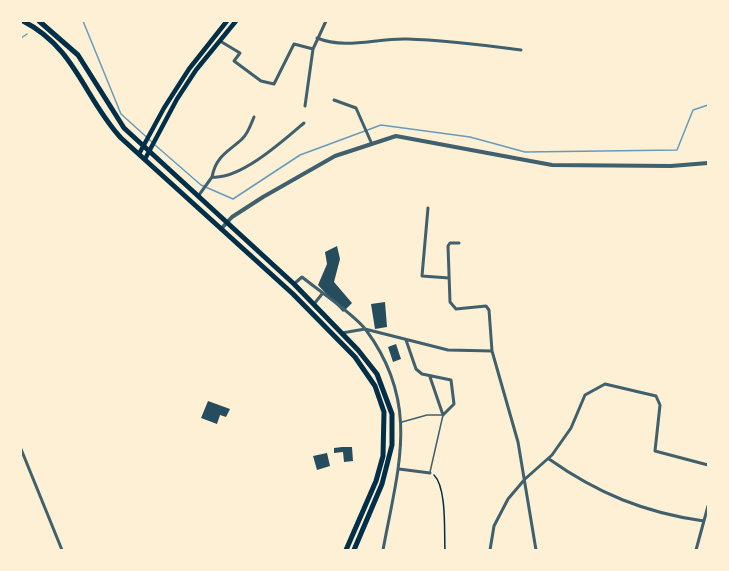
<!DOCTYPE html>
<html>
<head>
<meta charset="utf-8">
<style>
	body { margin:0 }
	#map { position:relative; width:729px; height:571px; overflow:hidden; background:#fdf0d5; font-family:"Exo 2",sans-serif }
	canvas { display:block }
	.frame { position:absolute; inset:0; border:22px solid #fdf0d5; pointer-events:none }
</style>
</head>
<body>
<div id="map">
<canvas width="729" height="571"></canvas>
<div class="frame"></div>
</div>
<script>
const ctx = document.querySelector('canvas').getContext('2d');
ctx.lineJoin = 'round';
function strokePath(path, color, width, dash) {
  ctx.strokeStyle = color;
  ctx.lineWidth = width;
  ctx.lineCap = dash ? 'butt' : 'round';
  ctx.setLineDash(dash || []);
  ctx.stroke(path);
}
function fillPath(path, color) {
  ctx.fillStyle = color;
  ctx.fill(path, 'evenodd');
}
const stream = new Path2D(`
	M83 21 121 114 152 142
	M21 38 27 34
	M155 145 201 185 233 199 300 155 381 125 470 137 525 152 677 150 693 110 708 105`);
const building = new Path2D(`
	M337 246 340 259 334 282 352 303 343 312 318 285 327 264 325 252Z
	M385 302 387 327 375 329 371 304Z
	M396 344 401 359 393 362 388 347Z
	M208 401 230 409 226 417 220 415 217 424 201 418Z
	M342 447H352L353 461 344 462 343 452 334 453V448Z
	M327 453 330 466 317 470 313 456Z`);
const path = new Path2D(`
	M434 475C447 488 444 532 445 550`);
const service = new Path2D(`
	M402 422 427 415H443L430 472`);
const minor = new Path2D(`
	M317 38C347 50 375 38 407 39 445 40 483 45 521 50
	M220 41 240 53 234 61 261 81 274 84 294 44 313 49
	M334 100 356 108 371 142
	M305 106 313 49 326 21
	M212 177C216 156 228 152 242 139 248 134 251 124 254 117
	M199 195 212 177C240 180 283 141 304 123
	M428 208 422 276 449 278
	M459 243H450L448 246 450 302 456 309 486 306 489 310 492 351 518 442 536 550
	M295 283 302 277C319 291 354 314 366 330 421 404 398 468 383 550
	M314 304 322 294
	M342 333 365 329 448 350 492 351
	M406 340 416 369 422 374 451 380 454 404 443 415 430 377
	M21 449 62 550
	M549 459C597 493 645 513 704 521
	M399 469 430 473
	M490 550 494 526 508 499 525 479 552 455 571 428 585 395 605 384 656 396 660 405 655 451 708 465
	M696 550 708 506`);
const tertiary = new Path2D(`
	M221 229 232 217 263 197 335 156 396 136 552 165 671 166 708 163`);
const secondary = new Path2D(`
	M139 154 164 108 189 69 227 21
	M145 159 177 99 196 70 236 21`);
const primary = new Path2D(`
	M23 21C76 48 84 98 121 138L293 294 355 357 375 386 384 412 383 456 376 481 346 550
	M39 21 78 55 124 128 294 284 358 350 377 374 392 414V445L382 484 354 550`);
strokePath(stream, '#669bbc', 1.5);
fillPath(building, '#264d5e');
strokePath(path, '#003049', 1.5);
strokePath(service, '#3f606c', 1.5);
strokePath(minor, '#3f606c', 3);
strokePath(tertiary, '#3f606c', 4);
strokePath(secondary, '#003049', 4.5);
strokePath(primary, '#003049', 5);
</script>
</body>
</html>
